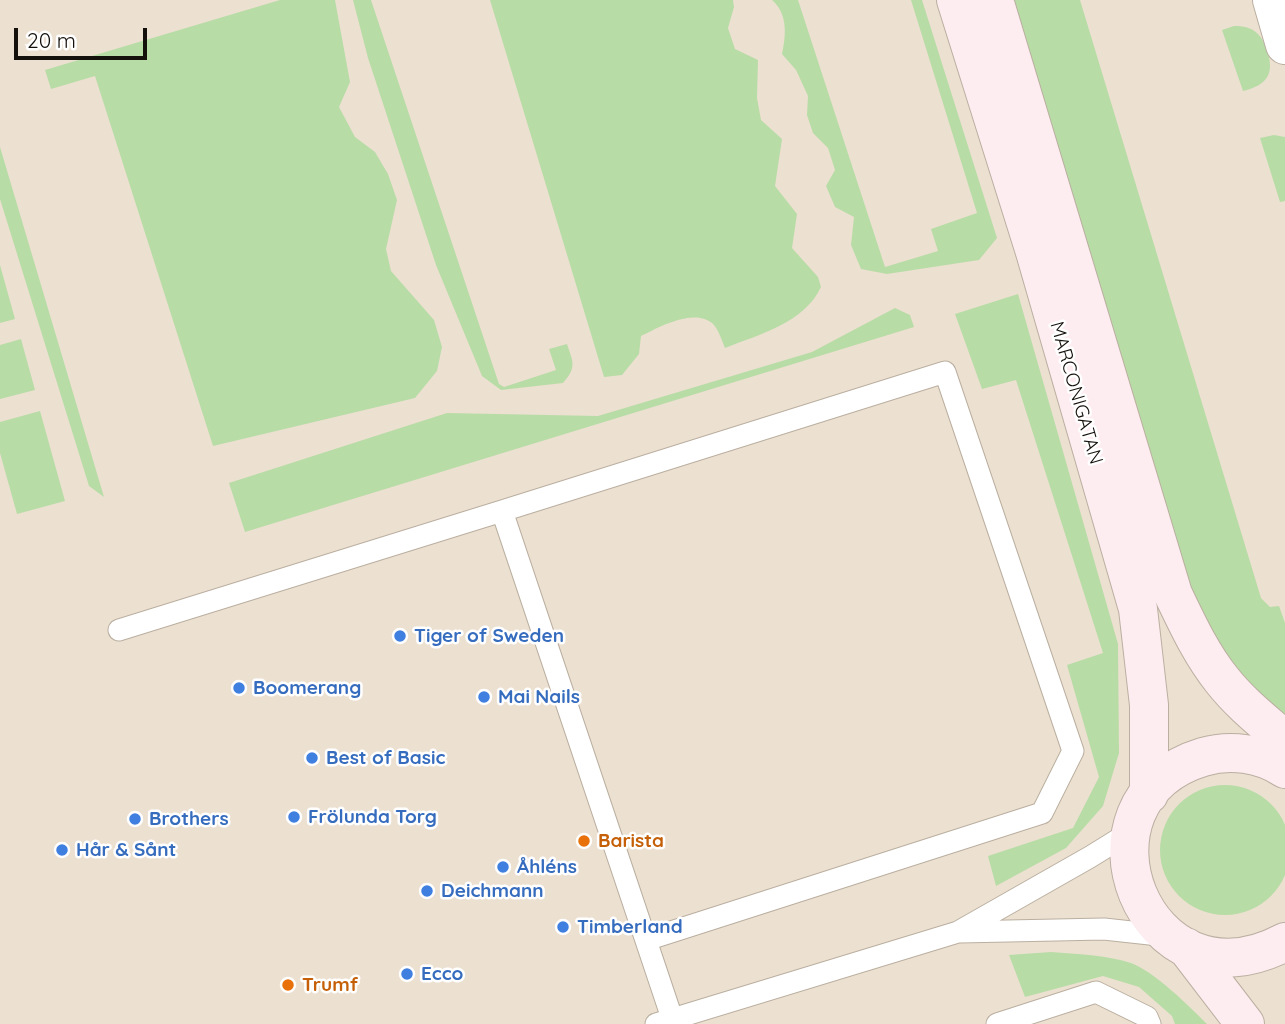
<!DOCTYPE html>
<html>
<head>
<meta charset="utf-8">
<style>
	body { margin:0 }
	#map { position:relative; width:1285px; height:1024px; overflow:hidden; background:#ece0d1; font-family:Quicksand,sans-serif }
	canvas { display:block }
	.scale { position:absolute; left:14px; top:28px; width:133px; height:32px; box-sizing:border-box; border:4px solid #14100b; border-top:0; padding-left:9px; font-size:21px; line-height:24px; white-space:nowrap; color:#14100b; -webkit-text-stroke:5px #fff; paint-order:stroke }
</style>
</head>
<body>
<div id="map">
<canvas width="1285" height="1024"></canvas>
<div class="scale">20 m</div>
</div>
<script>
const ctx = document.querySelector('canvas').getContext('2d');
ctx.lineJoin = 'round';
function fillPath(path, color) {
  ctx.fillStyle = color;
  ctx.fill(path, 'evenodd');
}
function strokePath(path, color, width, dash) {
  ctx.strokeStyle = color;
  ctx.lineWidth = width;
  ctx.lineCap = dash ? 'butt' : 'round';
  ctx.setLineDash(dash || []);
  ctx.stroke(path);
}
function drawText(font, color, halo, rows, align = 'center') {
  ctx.font = font + ' Quicksand,sans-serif';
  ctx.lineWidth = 5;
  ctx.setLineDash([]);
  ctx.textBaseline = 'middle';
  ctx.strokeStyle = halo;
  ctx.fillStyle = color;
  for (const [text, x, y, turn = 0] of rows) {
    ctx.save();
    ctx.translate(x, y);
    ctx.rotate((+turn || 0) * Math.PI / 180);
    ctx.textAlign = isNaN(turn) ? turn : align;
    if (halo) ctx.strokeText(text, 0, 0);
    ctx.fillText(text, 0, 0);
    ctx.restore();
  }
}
const green = new Path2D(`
	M280 0H335L350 82 339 107 355 137 375 152 388 174 397 200 386 249 391 271 434 320 442 347 437 371 415 398 213 446 95 76 51 89 45 70Z
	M353 0H371L499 384 504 387 556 370 549 349 567 344C573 362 577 367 563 383L501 390 482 376 436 265 368 58Z
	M490 0H733L734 7 728 28 735 49 758 60 757 98 761 120 782 139 775 186 797 214 792 248 818 277 821 287C804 323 760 334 725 348 722 341 718 328 712 323 693 308 659 327 641 336L639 354 622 375 604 377Z
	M772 0H798L885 267 938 251 931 229 977 213 911 0H922L997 238 979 260 887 274 861 269 851 245 854 217 835 207 826 186 835 170 828 148 813 133 807 115 808 96 796 70 782 54C786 35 788 14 772 0Z
	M1011 0H1080L1261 598 1270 607 1279 606 1285 623V719L1255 691 1216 642 1188 588Z
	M1234 26C1253 26 1261 33 1267 50 1275 74 1267 85 1243 91L1222 30Z
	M1274 135 1285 137V201L1280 202 1260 138Z
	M0 147 104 497 89 486 0 199Z
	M0 265 15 319 0 323Z
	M1018 294 1118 644 1119 753 1103 806 1066 848 996 886 988 856 1073 828 1099 777 1067 665 1103 653 1016 380 982 389 955 314Z
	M895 308 910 315 914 327 245 532 229 483 447 413 598 416 812 352Z
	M21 339 35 390 0 399V345Z
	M40 411 65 501 17 514 0 453V422Z
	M1160 850a65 65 0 1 1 130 0a65 65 0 1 1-130 0Z
	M1051 952C1077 954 1106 955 1131 963 1155 972 1189 1006 1207 1024H1175L1172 1016 1139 987 1103 976 1025 997 1009 955Z`);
const lane = new Path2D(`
	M502 511 945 372 1073 751 1042 813 646 940
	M119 630 502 511 674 1024
	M960 932 1104 929 1168 936
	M656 1024 958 932 1090 857 1132 831
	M997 1024 1096 992 1147 1017 1150 1024`);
const street = new Path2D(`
	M1272 0 1285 45`);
const secondary = new Path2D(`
	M956 0 1035 252 1138 609 1149 705V794
	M994 0 1173 594C1187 623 1201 654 1222 680 1240 703 1263 721 1285 740
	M1285 769C1261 753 1230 749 1203 757 1061 800 1144 1017 1285 942
	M1186 947 1245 1024`);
const markers = [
	[400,636,7,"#3f7fe0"],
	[239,688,7,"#3f7fe0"],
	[484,697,7,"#3f7fe0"],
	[312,758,7,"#3f7fe0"],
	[294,817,7,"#3f7fe0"],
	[135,819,7,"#3f7fe0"],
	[584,841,7,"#e8710a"],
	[62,850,7,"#3f7fe0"],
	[503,867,7,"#3f7fe0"],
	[427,891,7,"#3f7fe0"],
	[563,927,7,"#3f7fe0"],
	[407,974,7,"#3f7fe0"],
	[288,985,7,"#e8710a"]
];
const streetNames = [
	["MARCONIGATAN",1076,393,74]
];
const shopNames = [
	["Tiger of Sweden",414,636],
	["Boomerang",253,688],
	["Mai Nails",498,697],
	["Best of Basic",326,758],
	["Frölunda Torg",308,817],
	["Brothers",149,819],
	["Hår & Sånt",76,850],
	["Åhléns",517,867],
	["Deichmann",441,891],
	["Timberland",577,927],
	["Ecco",421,974]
];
const foodNames = [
	["Barista",598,841],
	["Trumf",302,985]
];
fillPath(green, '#b8dca6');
strokePath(lane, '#baafa0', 23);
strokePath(street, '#baafa0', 40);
strokePath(secondary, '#baafa0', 40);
strokePath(lane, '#fff', 21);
strokePath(street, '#fff', 38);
strokePath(secondary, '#fdecf0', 38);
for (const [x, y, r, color] of markers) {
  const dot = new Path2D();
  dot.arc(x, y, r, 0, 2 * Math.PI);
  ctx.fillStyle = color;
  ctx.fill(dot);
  strokePath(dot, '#fff', 2.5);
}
drawText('19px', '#14100b', '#fff', streetNames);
drawText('bold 19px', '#366cbe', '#fff', shopNames, 'left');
drawText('bold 19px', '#c56008', '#fff', foodNames, 'left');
</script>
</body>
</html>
